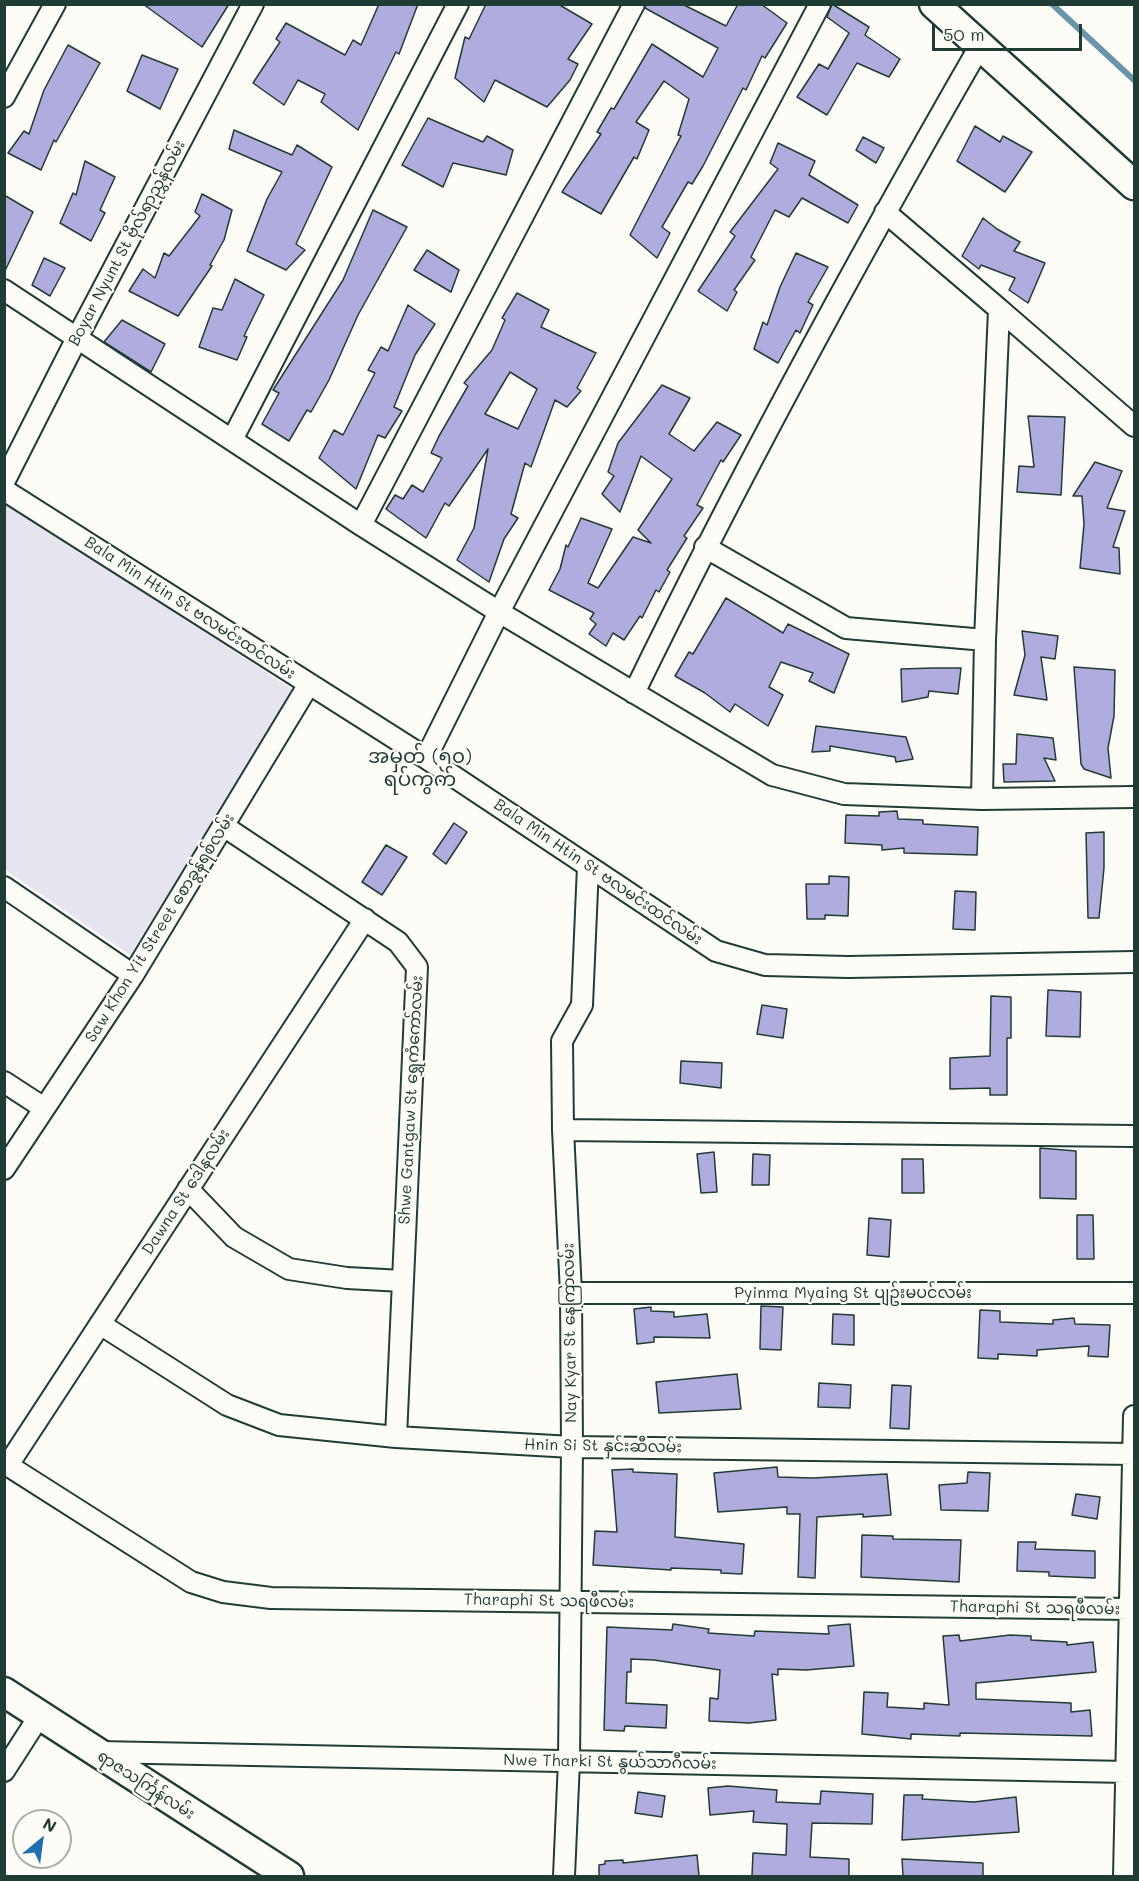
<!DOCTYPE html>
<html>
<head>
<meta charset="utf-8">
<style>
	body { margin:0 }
	#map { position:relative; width:1139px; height:1881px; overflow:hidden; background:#fdfcf7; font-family:Mali,sans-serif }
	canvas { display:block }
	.frame { position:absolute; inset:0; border:6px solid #1f3d34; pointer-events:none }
	.north { position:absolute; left:12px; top:1809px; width:60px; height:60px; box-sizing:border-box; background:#fdfcf7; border:2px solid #a4b0a9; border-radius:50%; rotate:29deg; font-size:16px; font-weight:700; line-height:24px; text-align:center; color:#1f3d34 }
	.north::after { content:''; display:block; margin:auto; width:21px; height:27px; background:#1f6fb2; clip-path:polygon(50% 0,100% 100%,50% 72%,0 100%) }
	.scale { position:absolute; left:932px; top:24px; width:150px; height:27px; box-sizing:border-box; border:3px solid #1f3d34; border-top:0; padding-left:8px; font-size:18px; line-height:21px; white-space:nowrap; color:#1f3d34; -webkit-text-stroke:4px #fdfcf7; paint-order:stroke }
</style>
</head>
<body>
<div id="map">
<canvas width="1139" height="1881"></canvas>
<div class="frame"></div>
<div class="north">N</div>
<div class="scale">50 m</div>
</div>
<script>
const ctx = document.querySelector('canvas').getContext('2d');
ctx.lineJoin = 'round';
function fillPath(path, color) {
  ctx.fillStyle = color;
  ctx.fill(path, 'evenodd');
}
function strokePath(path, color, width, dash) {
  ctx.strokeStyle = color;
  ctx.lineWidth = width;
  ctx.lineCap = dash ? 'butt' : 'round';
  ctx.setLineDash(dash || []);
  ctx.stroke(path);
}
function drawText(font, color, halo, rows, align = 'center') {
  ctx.font = font + ' Mali,"Noto Sans Myanmar",sans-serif';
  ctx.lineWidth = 4.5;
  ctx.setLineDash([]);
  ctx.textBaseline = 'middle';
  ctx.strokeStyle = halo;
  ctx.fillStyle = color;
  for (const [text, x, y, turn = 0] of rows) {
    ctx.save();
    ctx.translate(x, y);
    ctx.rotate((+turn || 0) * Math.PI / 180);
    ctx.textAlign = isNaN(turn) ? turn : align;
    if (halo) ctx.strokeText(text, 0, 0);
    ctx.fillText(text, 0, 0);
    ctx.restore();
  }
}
const built = new Path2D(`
	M5 501 295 691 130 955 5 870Z`);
const stream = new Path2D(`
	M1052 4 1134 80`);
const building = new Path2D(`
	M143 4H229L202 47Z
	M379 4H418L399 54 396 52 358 130 321 102 325 94 298 80 284 105 253 83 280 42 276 39 286 23 345 55 353 40 361 45Z
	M486 4H558L592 24 568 59 578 64 570 80 547 107 495 80 484 102 455 78 465 37 469 39Z
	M646 4H682L726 26 738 4H761L787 23 765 58 762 56 746 90 743 88 703 166 692 184 688 182 662 227 670 233 657 258 630 235 681 136 678 135 689 99 664 81 636 122 649 130 637 159 634 157 601 214 562 192 601 134 597 132 611 108 614 109 652 44 703 77 718 48 645 8Z
	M832 4 869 27 865 35 900 59 889 77 857 63 827 115 797 97 819 64 828 69 849 33 827 17Z
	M68 45 100 63 56 142 54 140 41 170 8 153 24 131 29 134 44 90Z
	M142 55 178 69 160 109 127 91Z
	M428 118 483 142 487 136 513 150 506 175 453 163 443 187 402 165Z
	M975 126 1000 142 1003 136 1032 152 1005 192 957 161Z
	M234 130 292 155 297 145 332 167 296 244 305 250 286 270 247 251 267 199 282 172 229 149Z
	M863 137 884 148 876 163 856 150Z
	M778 143 815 161 809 175 858 205 848 223 802 198 789 217 775 210 751 257 755 260 734 290 737 292 727 311 698 291 735 236 730 232 778 169 770 163Z
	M85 161 115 177 100 210 105 213 91 241 60 223 73 193 76 195Z
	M202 194 232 210 224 240 210 265 212 266 178 316 129 291 143 269 155 278 164 253 169 256 200 216 195 212Z
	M4 195 33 212 4 273Z
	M373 210 407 227 358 315 329 380 311 412 307 410 289 441 262 424 279 393 273 390 343 280Z
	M983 218 997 229 1020 242 1014 251 1045 263 1028 303 1009 290 1015 278 981 265 979 269 962 256Z
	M427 250 459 270 451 292 414 270Z
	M796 253 828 267 808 302 813 305 800 333 796 330 778 363 754 349 763 322 767 325 780 287Z
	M44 258 65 268 50 296 32 285Z
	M235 279 264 295 244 336 247 337 237 360 199 347 213 308 222 310Z
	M517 293 549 310 541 327 596 353 577 388 581 391 567 407 555 400 531 467 525 463 511 514 518 518 504 539 489 582 457 560 474 528 488 449 449 506 445 503 426 538 386 509 395 495 403 499 412 485 423 492 442 458 431 453 439 436 468 386 464 383 492 350 505 320 502 318ZM510 372 537 389 518 429 485 414Z
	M408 305 435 324 415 355 394 407 402 411 385 438 378 435 356 489 319 458 334 430 343 435 375 373 368 370 381 347 388 351Z
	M122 320 165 344 151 372 104 342Z
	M662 385 690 398 669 434 694 451 717 422 741 435 723 462 721 460 697 505 703 508 684 536 687 538 667 570 670 572 659 592 656 590 642 618 640 616 624 640 613 633 606 646 589 634 596 624 590 619 594 613 549 590 560 569 566 545 568 547 581 518 612 529 588 583 598 588 633 537 651 543 638 530 672 479 641 456 620 512 602 494 614 476 608 472 618 443Z
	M1028 416 1065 417 1061 495 1017 492 1019 466 1034 467Z
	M1095 462 1122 471 1107 508 1125 511 1113 547 1119 548 1120 574 1080 568 1084 524 1082 496H1073Z
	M726 598 783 633 788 624 849 654 834 693 809 681 813 673 781 662 769 687 783 695 768 726 735 704 730 712 705 693 675 676 689 652 693 654Z
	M1022 631 1058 636 1055 659 1041 657 1047 700 1014 695 1025 655Z
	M1074 667 1115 670 1114 716 1108 748 1111 778 1084 769 1081 764Z
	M933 668H961L958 694 929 691 928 697 902 702 901 669Z
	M816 726 906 737 913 759 896 762 895 757 830 746V751L812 752Z
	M1017 734 1053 738 1056 760 1044 758 1055 781 1004 782 1003 764H1016Z
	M897 811 898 819 923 820V824L978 827 977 855 904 853V848L882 850V845L845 843 846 815 879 816V812Z
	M454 823 467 832 446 864 433 854Z
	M1104 832V868L1099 918H1088L1086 833Z
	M386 845 407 857 382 895 362 882Z
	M829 876 849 877 848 916 825 915V919H807L806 884H829Z
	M955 891 976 892 975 930 953 929Z
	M1048 990 1081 992 1080 1037 1046 1036Z
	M991 996 1011 997V1038H1007V1095H990V1088L950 1089V1058L990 1056Z
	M762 1005 787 1009 783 1038 757 1034Z
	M681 1061 722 1063 721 1088 680 1083Z
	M1040 1148 1076 1151V1199L1040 1198Z
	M714 1152 717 1192 701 1193 697 1154Z
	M753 1154 770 1155 769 1185H752Z
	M902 1159H923L924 1193H902Z
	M1077 1215H1093L1094 1259H1077Z
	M869 1218 891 1220 889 1257 867 1255Z
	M761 1306 783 1307 781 1350 760 1349Z
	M651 1307V1311L674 1312V1317L707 1314 710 1338 654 1337V1342L637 1344 634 1309Z
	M980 1310 1000 1311V1322L1053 1324V1320L1074 1318 1075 1324 1110 1325 1108 1357 1088 1356 1089 1346 1037 1350V1356L998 1354V1359L978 1358Z
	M833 1314 854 1315V1345L832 1344Z
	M737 1374 741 1409 659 1413 656 1382Z
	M819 1383 851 1385 850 1408 818 1407Z
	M892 1385 911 1386 909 1429 890 1428Z
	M777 1467 778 1477 813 1478 887 1474 891 1515 863 1517V1514L817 1517 815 1578 798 1577 800 1514H787V1507L718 1512 714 1473Z
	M633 1469V1472L677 1474 675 1537 744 1544 742 1574 721 1573V1570L671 1568V1570L593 1565 595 1531 617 1532 612 1470Z
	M968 1472 990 1473 988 1511 941 1510 939 1485 967 1483Z
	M1076 1494 1100 1497 1097 1519 1072 1515Z
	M862 1535 893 1536V1539L961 1540 959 1582 861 1577Z
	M1018 1542H1036L1035 1549 1095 1551V1578L1049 1576V1572L1017 1571Z
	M673 1624 709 1629 708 1633 754 1636 755 1631 829 1634 828 1626 850 1624 854 1666 806 1670 778 1669V1675L772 1674 776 1720 749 1723 709 1721 710 1698 718 1699 720 1670 654 1660 631 1659V1672H627L626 1703 667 1705 666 1728 625 1726 624 1731 604 1730 607 1627 672 1630Z
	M959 1635 960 1641 1010 1635 1031 1636V1640L1067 1642V1645L1093 1642 1096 1672 976 1683V1699L1071 1703V1712L1090 1710 1092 1736 960 1733V1736L911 1734V1739L862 1734 864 1692 888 1693 887 1707 924 1709V1703L949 1705 943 1636Z
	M728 1786 777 1790 776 1802 820 1804 821 1791 873 1794 872 1824 812 1823 810 1857 849 1859V1876H752L753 1853 786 1855 787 1824 753 1822 754 1811 710 1815 708 1788Z
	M638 1792 665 1796 662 1817 635 1813Z
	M904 1795H923L922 1799 974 1802 1016 1797 1019 1832 902 1840Z
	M697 1855 699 1876H599V1865L605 1864V1861L623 1860V1863Z
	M902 1859 983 1863V1876H903Z`);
const minor = new Path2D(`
	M4 97 55 4
	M885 212 999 309 985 640 982 799
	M4 290 361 525 499 612 772 775 844 794 982 799 1134 797
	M999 309 1134 426
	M233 438 458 4
	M4 482 77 338 253 4
	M4 490 426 758 716 951 765 965 848 967 1134 962
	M361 525 634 4
	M705 547 846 628 985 640
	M634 693C741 473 858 258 980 46
	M426 758 499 612 820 4
	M225 827 398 942 417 967 396 1437
	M4 887 133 975
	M4 1082 44 1108
	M563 1130 1134 1136
	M4 1169 133 975 309 684
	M188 1189 234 1237 289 1269 347 1278 403 1281
	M571 1293H1134
	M100 1324 227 1405 279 1425 396 1437 572 1447 1134 1454
	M4 1463 191 1582 223 1592 271 1598 1130 1609
	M8 1465 365 919
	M98 1752 1127 1772
	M4 1771 40 1715
	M564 1876 569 1761 572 1447 571 1293 563 1130 562 1041 582 1005 588 866
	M1124 1876 1134 1416`);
const secondary = new Path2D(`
	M934 4 1134 185
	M4 1692 289 1876`);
const streetNames = [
	["Boyar Nyunt St ဗိုလ်ရာညွှန်လမ်း",127,243,-62],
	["Bala Min Htin St ဗလမင်းထင်လမ်း",190,608,33],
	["Bala Min Htin St ဗလမင်းထင်လမ်း",598,872,34],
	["Saw Khon Yit Street စောခွန်ရစ်လမ်း",160,928,-58],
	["Shwe Gantgaw St ရွှေကံကော်လမ်း",411,1100,-87],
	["Dawna St ဒေါနလမ်း",186,1192,-57],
	["Pyinma Myaing St ပျဥ်းမပင်လမ်း",853,1293],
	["Nay Kyar St နေကြာလမ်း",570,1333,-91],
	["Hnin Si St နှင်းဆီလမ်း",603,1446,1],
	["Tharaphi St သရဖီလမ်း",549,1601,1],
	["Tharaphi St သရဖီလမ်း",1035,1608,1],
	["Nwe Tharki St နွယ်သာဂီလမ်း",610,1762,1],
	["ရာဇသင်္ကြန်လမ်း",146,1785,33]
];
const quarterNames = [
	["အမှတ် (၅၀)",420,757],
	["ရပ်ကွက်",420,780]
];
fillPath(built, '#e6e4ef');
strokePath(stream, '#6895aa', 6);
fillPath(building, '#b0acdd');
strokePath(building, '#1f3d34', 1.5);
strokePath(minor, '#1f3d34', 24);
strokePath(secondary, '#1f3d34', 33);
strokePath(minor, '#fdfcf7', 20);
strokePath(secondary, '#fdfcf7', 28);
drawText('16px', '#1f3d34', '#fdfcf7', streetNames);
drawText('20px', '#1f3d34', '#fdfcf7', quarterNames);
</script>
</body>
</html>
